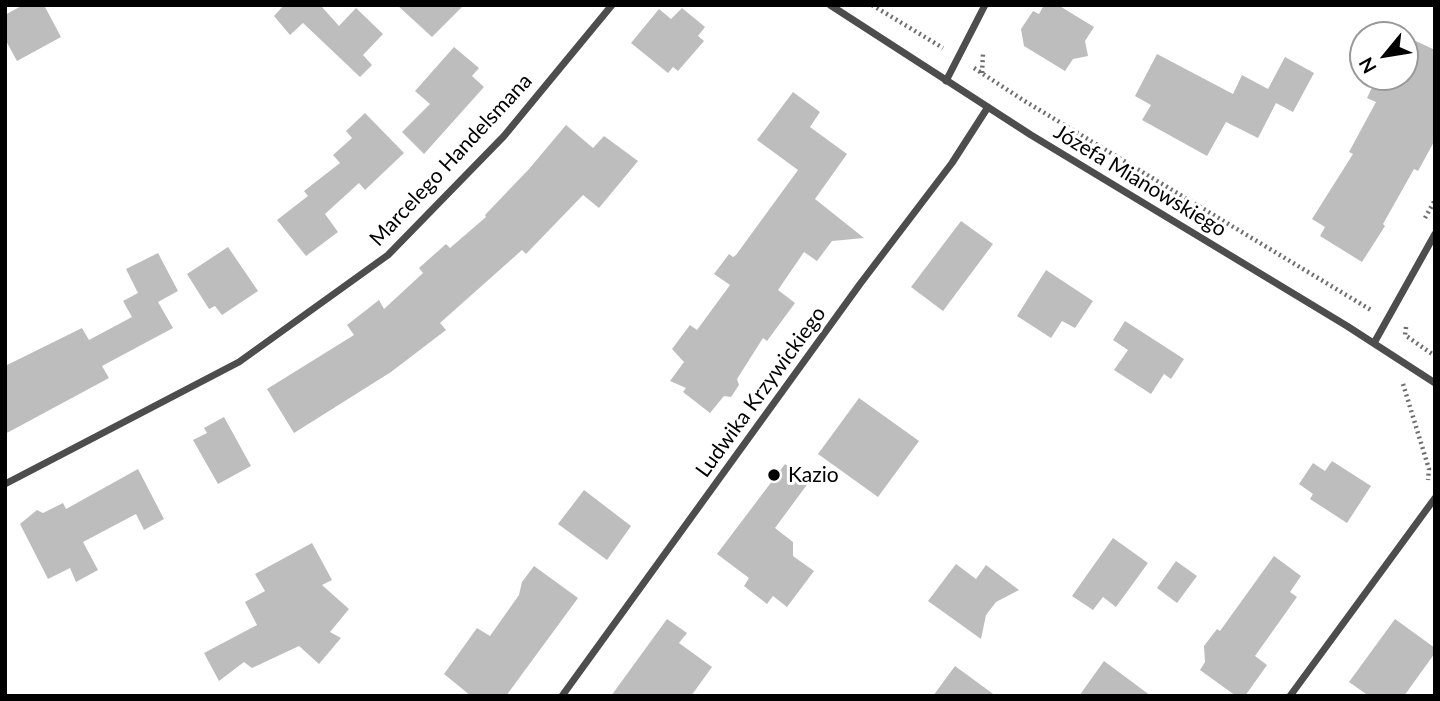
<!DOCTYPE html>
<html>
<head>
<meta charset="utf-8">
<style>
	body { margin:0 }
	#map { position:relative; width:1440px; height:701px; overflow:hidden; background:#fff; font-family:Lato,sans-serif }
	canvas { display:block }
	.frame { position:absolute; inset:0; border:7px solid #000; pointer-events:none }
	.north { position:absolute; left:1349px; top:21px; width:70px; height:70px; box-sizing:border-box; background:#fff; border:2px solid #999; border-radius:50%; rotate:240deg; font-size:19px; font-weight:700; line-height:28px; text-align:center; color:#000 }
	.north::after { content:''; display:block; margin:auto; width:24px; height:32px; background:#000; clip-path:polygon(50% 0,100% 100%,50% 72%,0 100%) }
</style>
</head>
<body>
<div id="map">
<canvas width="1440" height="701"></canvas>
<div class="frame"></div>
<div class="north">N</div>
</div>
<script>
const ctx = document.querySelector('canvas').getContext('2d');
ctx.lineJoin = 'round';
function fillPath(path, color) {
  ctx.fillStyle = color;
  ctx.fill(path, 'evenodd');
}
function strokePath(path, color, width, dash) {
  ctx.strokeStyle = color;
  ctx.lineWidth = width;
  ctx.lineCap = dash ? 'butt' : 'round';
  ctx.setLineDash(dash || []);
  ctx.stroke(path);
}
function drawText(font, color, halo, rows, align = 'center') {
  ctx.font = font + ' Lato,sans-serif';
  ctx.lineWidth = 6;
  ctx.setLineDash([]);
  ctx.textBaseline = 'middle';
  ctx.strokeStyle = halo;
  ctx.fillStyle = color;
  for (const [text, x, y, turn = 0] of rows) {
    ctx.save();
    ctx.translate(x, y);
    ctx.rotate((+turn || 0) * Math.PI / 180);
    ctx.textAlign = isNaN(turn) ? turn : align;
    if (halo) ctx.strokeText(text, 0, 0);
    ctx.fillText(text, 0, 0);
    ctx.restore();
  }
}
const building = new Path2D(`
	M23 5H44L61 37 17 61 5 39V15Z
	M284 5H324L322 7 339 26 356 8 383 34 363 55 372 65 360 77 303 23 290 35 274 16Z
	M397 5H464L432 37Z
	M1044 5H1058L1094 27 1085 41 1088 56 1073 59 1065 71 1024 46 1021 29 1033 11 1039 14Z
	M682 8 705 27 698 36 704 41 678 71 673 67 668 73 631 43 659 9 671 19Z
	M1405 36 1435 50V140L1418 171 1414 169 1383 224 1385 226 1362 262 1320 236 1325 227 1312 219 1353 154 1349 152 1376 102 1367 98 1377 77H1405Z
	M454 47 479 68 472 76 484 87 424 154 402 132 430 104 415 91Z
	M1157 54 1233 94 1242 75 1268 89 1285 57 1314 73 1293 112 1276 103 1258 138 1226 122 1207 156 1142 120 1151 105 1135 96Z
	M793 92 820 112 810 127 847 154 815 199 864 238 832 241 817 261 804 252 778 290 795 303 767 341 763 338 737 379 739 385 731 397 724 396 710 413 683 392 686 388 670 381 684 362 672 349 690 325 697 330 730 285 714 274 729 254 733 257 736 255 798 170 757 140Z
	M365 113 404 153 365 190 359 183 325 214 338 232 306 256 277 220 308 196 304 191 340 163 333 155 352 138 346 131Z
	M566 125 593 148 604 136 638 161 599 208 583 195 526 254 522 250 440 323 446 330 391 372 294 433 267 389 354 335 347 325 379 300 384 309 423 273 419 268 446 244 450 248 486 217 485 215 529 169Z
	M961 221 993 244 943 311 911 287Z
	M228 247 258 291 222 315 215 306 209 309 187 274Z
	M158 253 178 291 158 302 173 328 102 366 109 378 5 434V366L82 328 89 340 132 317 123 301 138 293 126 269Z
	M1046 270 1093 301 1075 328 1062 321 1051 338 1017 316Z
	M1125 321 1184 359 1171 379 1164 374 1151 394 1114 370 1128 350 1113 340Z
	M859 398 919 441 878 497 818 454Z
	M224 417 251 466 218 484 193 440 207 433 204 428Z
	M1332 461 1371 486 1347 523 1310 499 1313 494 1299 484 1313 463 1325 471Z
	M785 464 809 482 775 528 793 542V556L814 571 787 607 773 596 767 604 744 586 749 578 717 554Z
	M138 469 164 519 144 530 136 514 83 542 98 570 76 582 70 568 48 579 20 524 37 510 43 513 63 503 66 509Z
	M584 490 631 526 607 560 558 524Z
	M1113 538 1148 563 1116 607 1103 597 1093 610 1072 596Z
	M312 543 332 580 322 585 349 609 330 632 341 638 319 664 299 646 252 668 244 662 219 681 204 653 257 625 245 602 265 591 255 574Z
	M1274 556 1301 576 1290 592 1297 597 1255 656 1267 665 1245 696H1236L1200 670 1205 662 1204 646 1217 629 1220 631Z
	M1176 561 1197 576 1177 603 1157 588Z
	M956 564 976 579 986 565 1019 590 996 602 986 615 981 639 928 601Z
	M534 566 578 598 506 696H471L444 674 477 628 490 636 519 595 522 582Z
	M667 619 687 633 679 643 712 667 691 696H611Z
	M1395 619 1435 648V653L1404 696H1369L1349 682Z
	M1104 661 1151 696H1079Z
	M955 666 996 696H933Z`);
const path = new Path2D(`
	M872 5 943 48
	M974 68 1023 100 1371 310
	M982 73 983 54
	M1425 218 1435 200
	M1406 327 1405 335 1435 356
	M1403 384 1429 469 1428 480`);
const street = new Path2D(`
	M830 5 1031 135 1347 326 1435 383
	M946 81 985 5
	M1374 343 1435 234
	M5 484 239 362 388 255 504 136 612 5
	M562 696 860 284 952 163 988 107
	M1290 696 1435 498`);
const markers = [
	[774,475,7,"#000"]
];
const streetNames = [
	["Marcelego Handelsmana",451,160,-47],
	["Józefa Mianowskiego",1140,181,31],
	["Ludwika Krzywickiego",761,392,-54]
];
const poiNames = [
	["Kazio",788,475]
];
fillPath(building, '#bdbdbd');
strokePath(path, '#6f6f6f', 4.5, [2, 3.5]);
strokePath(street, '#4d4d4d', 7);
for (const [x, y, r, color] of markers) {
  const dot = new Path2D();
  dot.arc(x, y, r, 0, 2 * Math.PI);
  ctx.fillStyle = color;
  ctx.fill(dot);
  strokePath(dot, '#fff', 2.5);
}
drawText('21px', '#000', '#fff', streetNames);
drawText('21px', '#000', '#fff', poiNames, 'left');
</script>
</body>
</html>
